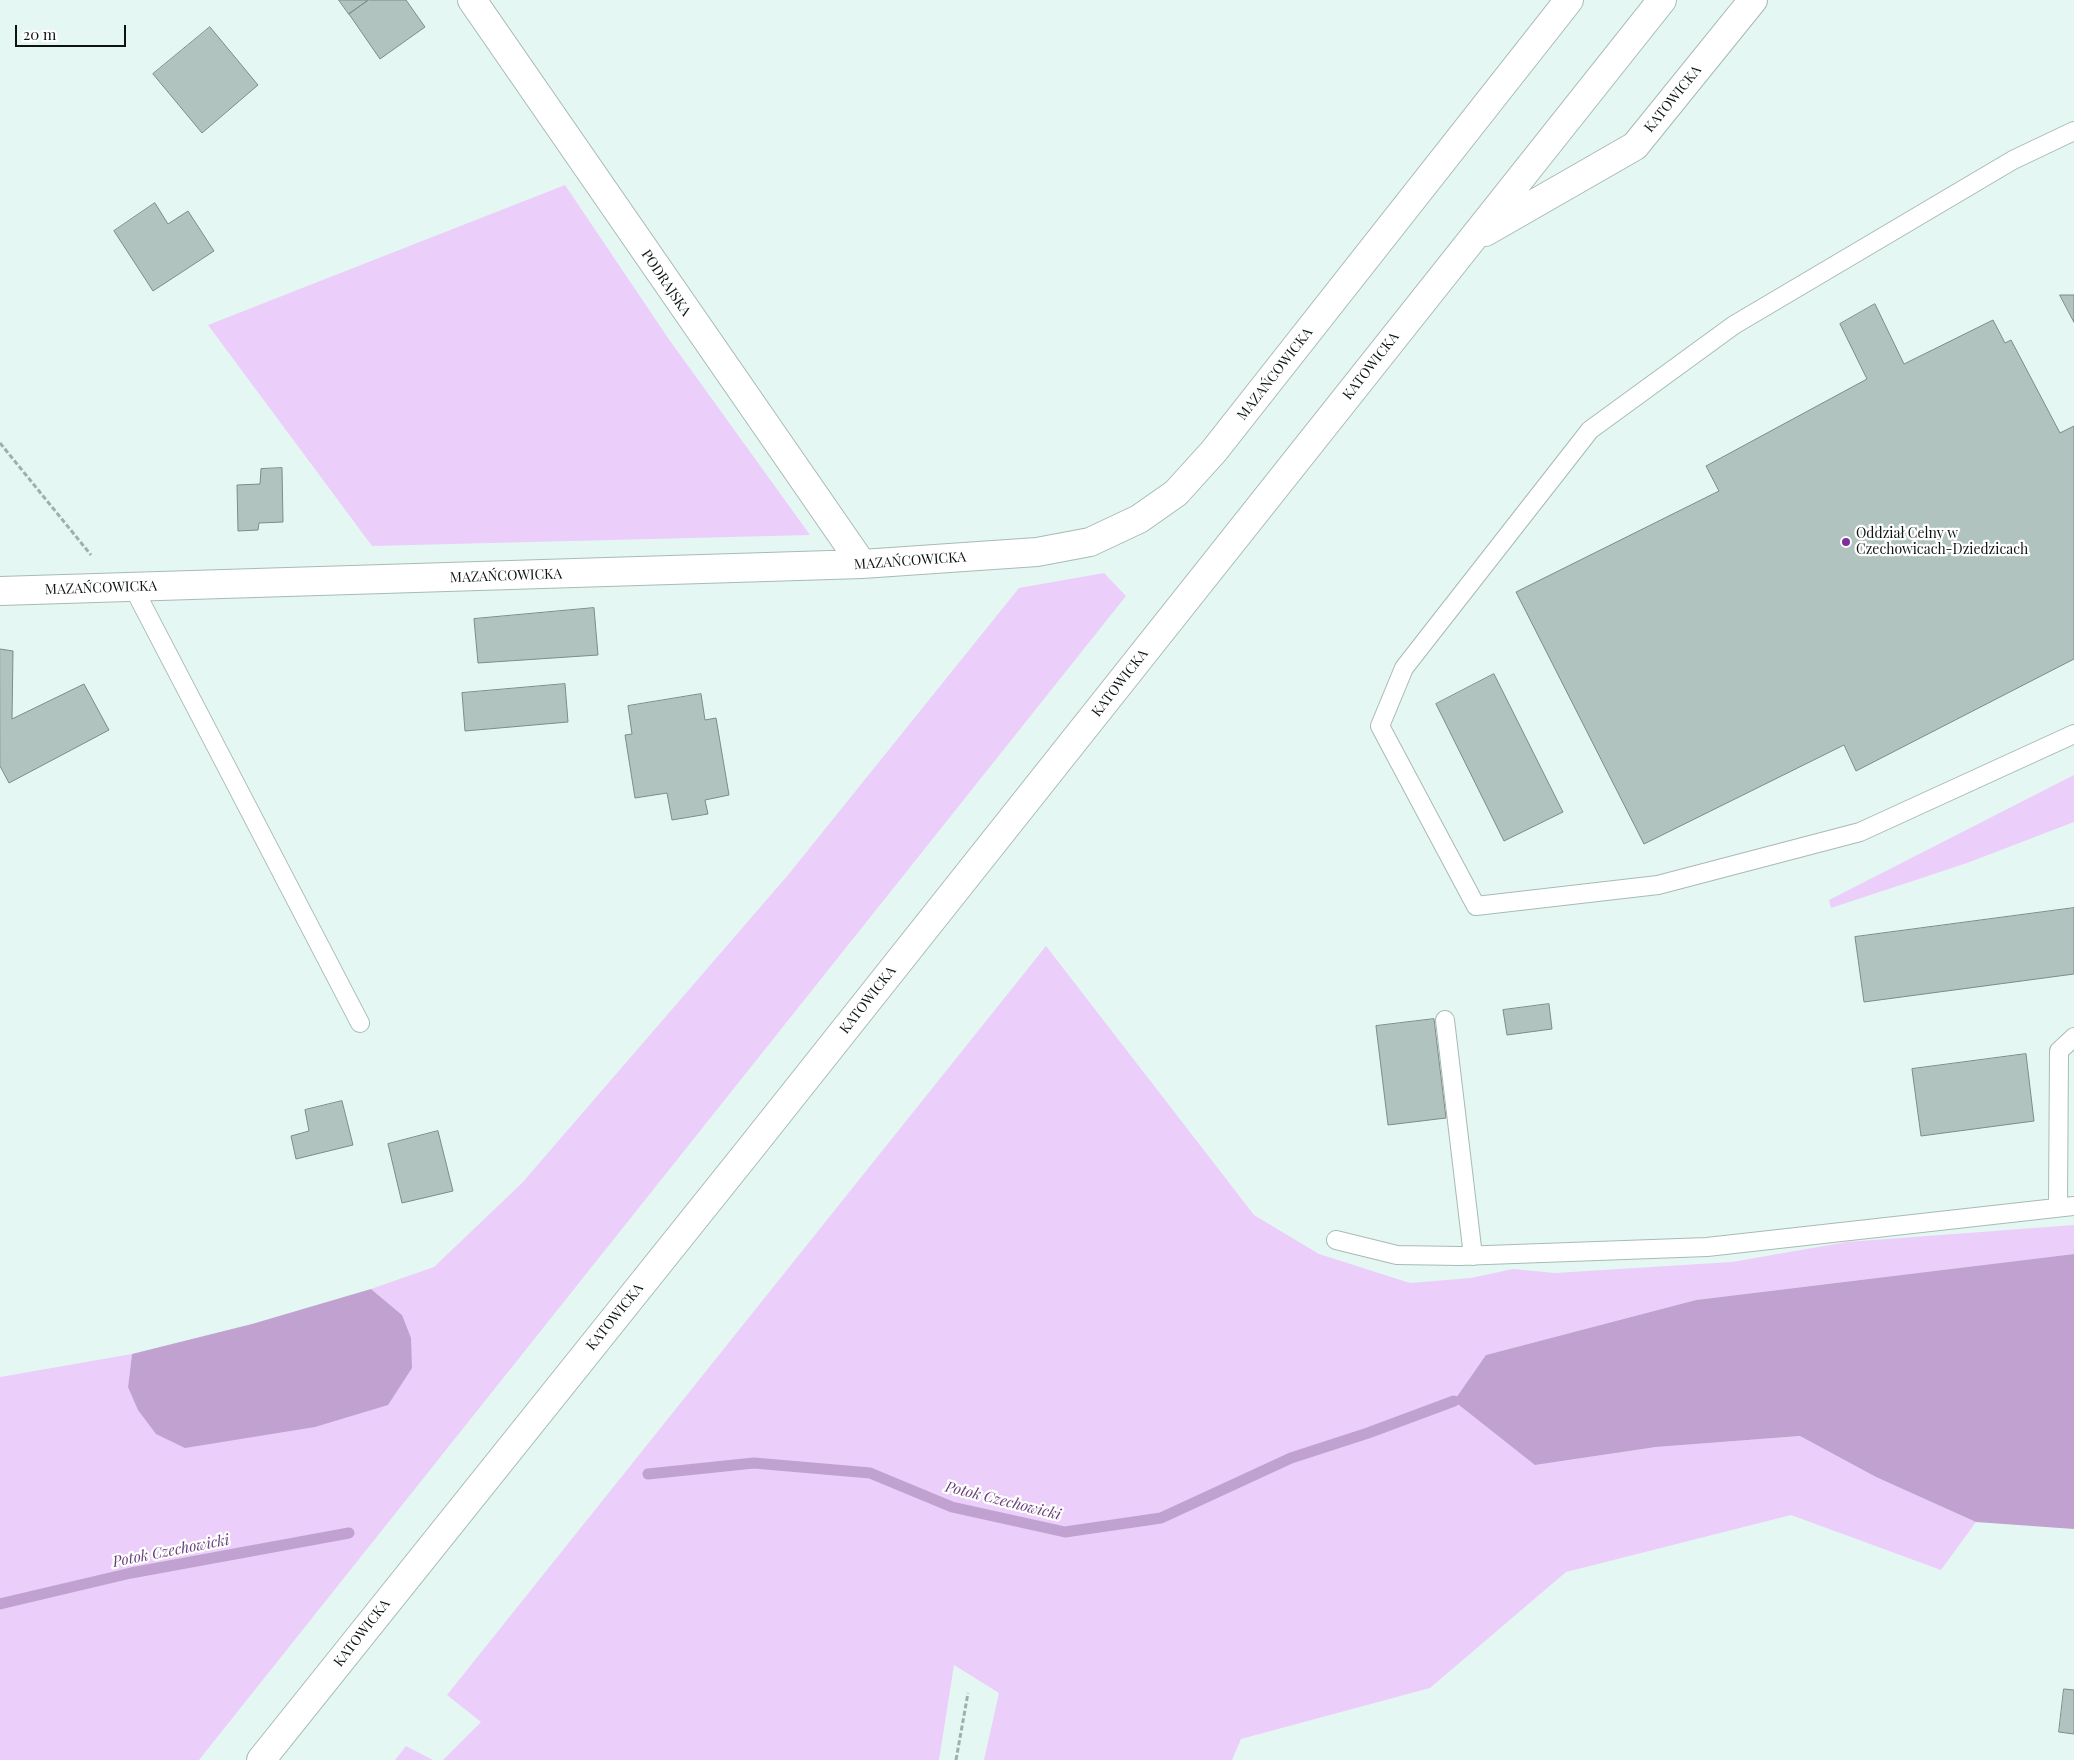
<!DOCTYPE html>
<html>
<head>
<meta charset="utf-8">
<style>
	body { margin:0 }
	#map { position:relative; width:2074px; height:1760px; overflow:hidden; background:#e5f7f3; font-family:"Playfair Display",serif }
	canvas { display:block }
	.scale { position:absolute; left:15px; top:25px; width:111px; height:22px; box-sizing:border-box; border:2px solid #0c1311; border-top:0; padding-left:6px; font-size:15px; line-height:18px; white-space:nowrap; color:#0c1311; -webkit-text-stroke:4px #fff; paint-order:stroke }
</style>
</head>
<body>
<div id="map">
<canvas width="2074" height="1760"></canvas>
<div class="scale">20 m</div>
</div>
<script>
const ctx = document.querySelector('canvas').getContext('2d');
ctx.lineJoin = 'round';
function fillPath(path, color) {
  ctx.fillStyle = color;
  ctx.fill(path, 'evenodd');
}
function strokePath(path, color, width, dash) {
  ctx.strokeStyle = color;
  ctx.lineWidth = width;
  ctx.lineCap = dash ? 'butt' : 'round';
  ctx.setLineDash(dash || []);
  ctx.stroke(path);
}
function drawText(font, color, halo, rows, align = 'center') {
  ctx.font = font + ' "Playfair Display",serif';
  ctx.lineWidth = 4.5;
  ctx.setLineDash([]);
  ctx.textBaseline = 'middle';
  ctx.strokeStyle = halo;
  ctx.fillStyle = color;
  for (const [text, x, y, turn = 0] of rows) {
    ctx.save();
    ctx.translate(x, y);
    ctx.rotate((+turn || 0) * Math.PI / 180);
    ctx.textAlign = isNaN(turn) ? turn : align;
    if (halo) ctx.strokeText(text, 0, 0);
    ctx.fillText(text, 0, 0);
    ctx.restore();
  }
}
const green = new Path2D(`
	M565 185 668 338 810 535 372 546 208 325Z
	M1104 573 1126 596 199 1760H0V1377L132 1354 128 1387 402 1315 371 1289 434 1267 522 1183 788 875 1019 588Z
	M2074 775V822L1967 863 1831 908 1829 900Z
	M1046 946 1254 1215 1319 1254 1410 1283 1471 1278 1513 1269 1555 1273 1732 1262 1847 1242 2074 1225V1254L1696 1300 1486 1355 1535 1465 1656 1447 1800 1436 1876 1477 1976 1522 1941 1570 1791 1515 1566 1572 1430 1688 1241 1739 1232 1760H984L999 1693 954 1665 939 1760H443L481 1722 447 1695Z
	M406 1746 433 1760H395Z`);
const water = new Path2D(`
	M2074 1254V1529L1976 1522 1876 1477 1800 1436 1656 1447 1535 1465 1454 1401 1486 1355 1696 1300Z
	M371 1289 402 1315 411 1338 412 1368 388 1405 315 1427 185 1448 156 1434 138 1410 128 1387 132 1354 252 1324Z`);
const stream = new Path2D(`
	M648 1474 754 1463 870 1473 952 1507 1065 1532 1161 1518 1291 1458 1368 1433 1454 1401
	M0 1604 131 1573 349 1533`);
const building = new Path2D(`
	M339 0H368L349 14Z
	M369 0H406L425 27 380 59 349 14Z
	M210 27 258 85 202 133 153 74Z
	M155 203 168 224 188 211 214 251 153 291 114 231Z
	M2060 295H2074V322Z
	M1875 304 1904 364 1993 320 2005 343 2011 340 2060 433 2074 426V659L1856 771 1844 745 1644 844 1516 592 1719 491 1706 466 1867 379 1840 324Z
	M282 468 283 522 259 523 258 530 238 531 237 485 260 484 261 469Z
	M594 608 598 655 478 663 474 619Z
	M0 649 13 651 12 719 84 684 109 730 9 783 0 766Z
	M1494 674 1563 812 1504 841 1436 704Z
	M565 684 568 722 465 731 462 693Z
	M701 694 705 720 716 718 729 795 705 800 708 814 672 820 667 793 635 798 625 735 632 734 628 706Z
	M2074 908V974L1864 1002 1855 937Z
	M1549 1004 1552 1029 1507 1035 1503 1010Z
	M1434 1019 1446 1118 1388 1125 1376 1026Z
	M2026 1054 2034 1121 1921 1136 1912 1069Z
	M342 1101 353 1145 296 1159 291 1136 309 1131 305 1110Z
	M438 1131 453 1191 402 1203 388 1144Z
	M2064 1689 2074 1690V1734L2059 1732Z`);
const path = new Path2D(`
	M0 443 91 555
	M956 1760 968 1693`);
const service = new Path2D(`
	M2074 131 2013 160 1734 325 1590 430 1404 668 1380 726 1476 906 1658 885 1860 832 2074 734
	M133 587 360 1023
	M1445 1020 1473 1256
	M2058 1207 2059 1051 2074 1037
	M1336 1240 1397 1255 1460 1256 1707 1247 2074 1206`);
const minor = new Path2D(`
	M472 0 862 564
	M0 591 862 564 1037 552 1090 542 1139 519 1176 493 1214 451 1569 0`);
const primary = new Path2D(`
	M1485 232 1635 146 1753 0
	M261 1760 750 1149 1662 0`);
const markers = [
	[1846,542,5,"#7f2e9e"]
];
const streetNames = [
	["KATOWICKA",1673,99,-51],
	["PODRAJSKA",666,283,56],
	["KATOWICKA",1371,366,-52],
	["MAZAŃCOWICKA",1275,374,-52],
	["MAZAŃCOWICKA",910,561,-4],
	["MAZAŃCOWICKA",506,576,-2],
	["MAZAŃCOWICKA",101,588,-2],
	["KATOWICKA",1120,683,-52],
	["KATOWICKA",868,1000,-52],
	["KATOWICKA",615,1317,-51],
	["KATOWICKA",362,1633,-52]
];
const poiNames = [
	["Oddział Celny w",1856,534],
	["Czechowicach-Dziedzicach",1856,550]
];
const waterNames = [
	["Potok Czechowicki",1003,1501,14],
	["Potok Czechowicki",171,1551,-11]
];
fillPath(green, '#eccefa');
fillPath(water, '#c1a1d0');
strokePath(stream, '#c1a1d0', 11);
fillPath(building, '#b1c3be');
strokePath(building, '#7c8c88', 1);
strokePath(service, '#a8bab5', 20);
strokePath(minor, '#a8bab5', 30);
strokePath(primary, '#a8bab5', 30);
strokePath(path, '#a0afac', 3, [5, 2.5]);
strokePath(service, '#fff', 18);
strokePath(minor, '#fff', 28);
strokePath(primary, '#fff', 28);
for (const [x, y, r, color] of markers) {
  const dot = new Path2D();
  dot.arc(x, y, r, 0, 2 * Math.PI);
  ctx.fillStyle = color;
  ctx.fill(dot);
  strokePath(dot, '#fff', 2);
}
drawText('14px', '#0c1311', '#fff', streetNames);
drawText('14px', '#0c1311', '#fff', poiNames, 'left');
drawText('italic 15px', '#673e79', '#fff', waterNames);
</script>
</body>
</html>
